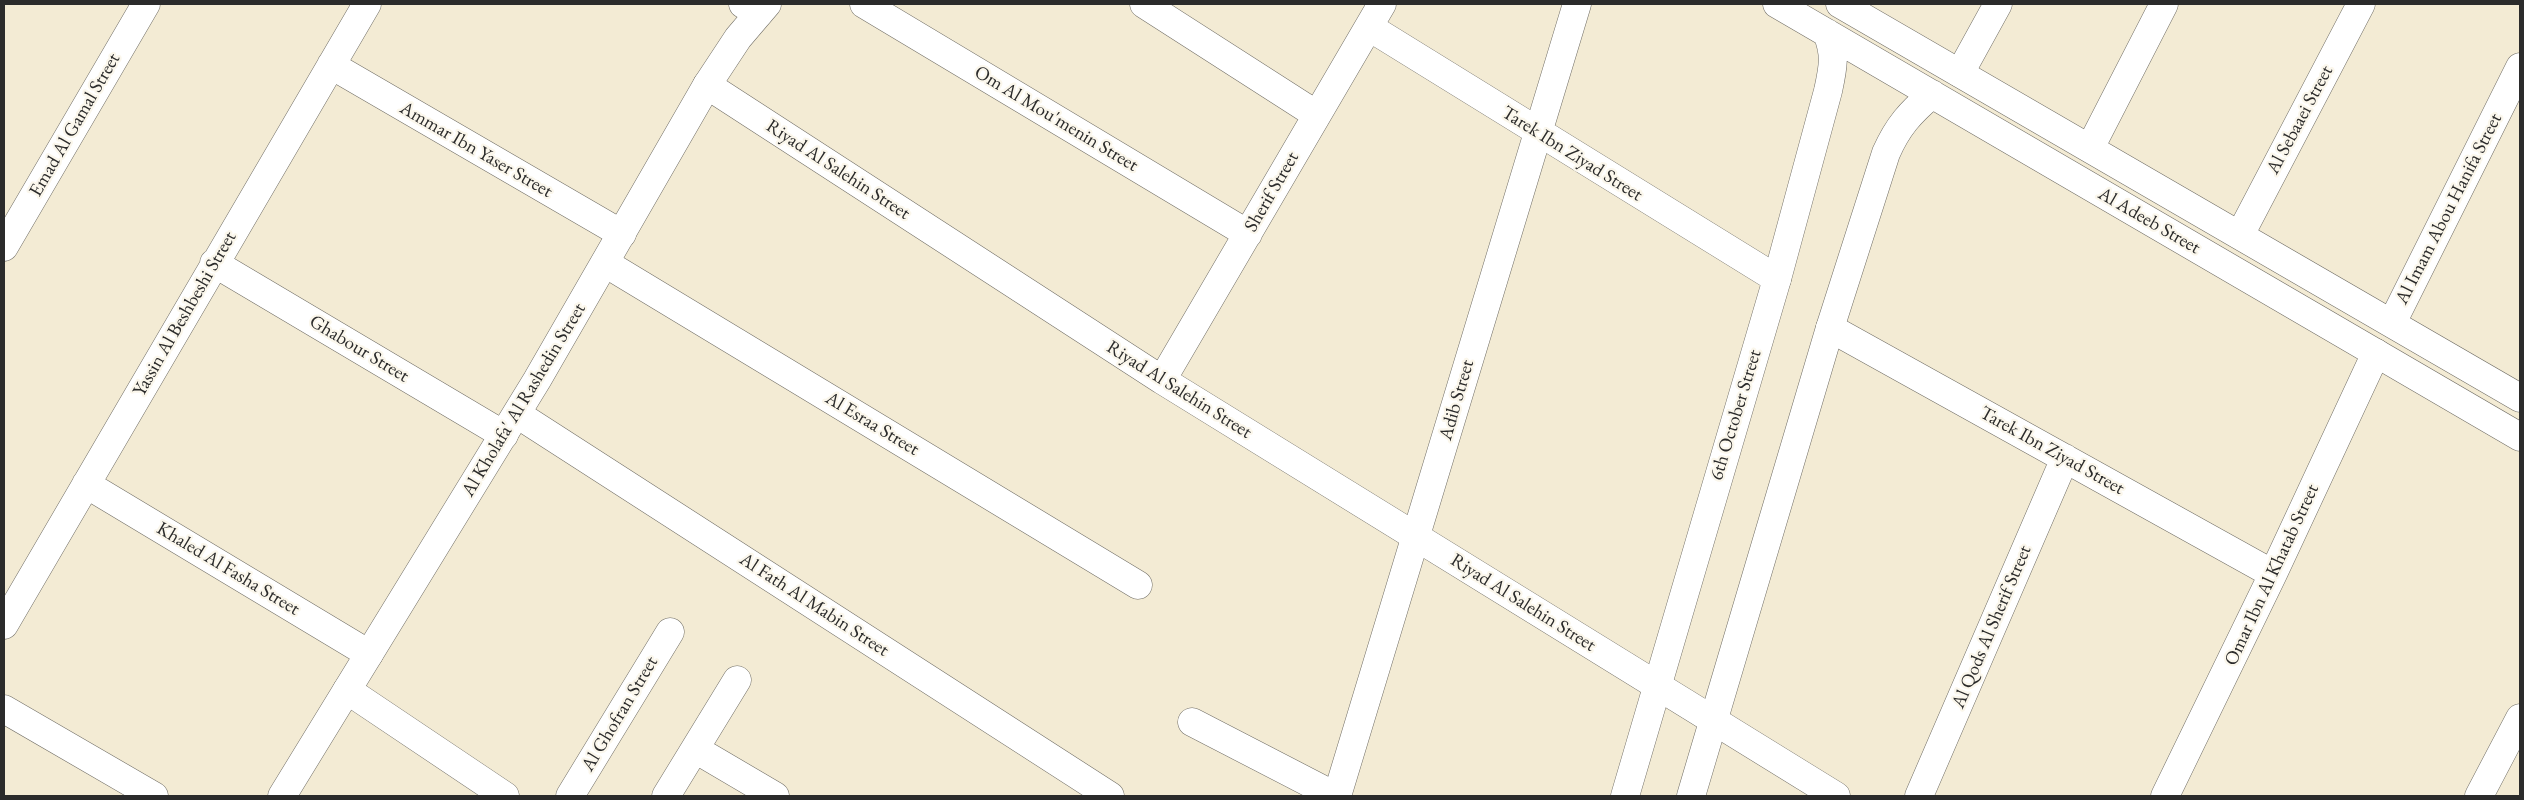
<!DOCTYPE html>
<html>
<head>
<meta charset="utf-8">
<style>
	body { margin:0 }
	#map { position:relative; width:2524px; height:800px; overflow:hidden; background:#f3ebd4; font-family:"EB Garamond",serif }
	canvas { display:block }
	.frame { position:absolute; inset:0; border:5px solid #2b2b2b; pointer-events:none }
</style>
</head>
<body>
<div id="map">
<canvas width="2524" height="800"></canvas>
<div class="frame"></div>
</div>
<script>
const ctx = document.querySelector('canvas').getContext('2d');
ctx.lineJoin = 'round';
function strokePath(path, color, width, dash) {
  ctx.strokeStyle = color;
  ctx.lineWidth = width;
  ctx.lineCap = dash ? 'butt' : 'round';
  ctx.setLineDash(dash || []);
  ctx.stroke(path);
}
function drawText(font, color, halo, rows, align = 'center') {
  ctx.font = font + ' "EB Garamond",serif';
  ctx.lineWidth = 4.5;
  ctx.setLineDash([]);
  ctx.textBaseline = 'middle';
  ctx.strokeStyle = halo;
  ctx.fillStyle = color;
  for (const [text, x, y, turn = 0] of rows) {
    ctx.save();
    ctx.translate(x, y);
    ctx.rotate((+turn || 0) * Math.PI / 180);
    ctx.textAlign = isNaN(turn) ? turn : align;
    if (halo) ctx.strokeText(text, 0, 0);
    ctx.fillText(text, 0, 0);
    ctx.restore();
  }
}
const minor = new Path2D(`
	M743 4 759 13
	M864 4 1248 234
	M1144 4 1317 115
	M1369 27 1777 279
	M331 65 622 234
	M1960 73 1998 4
	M707 85 1162 380 1836 796
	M2090 148 2164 4
	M2240 235 2361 4
	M4 247 146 4
	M214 263 504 435
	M605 263 1138 585
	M2392 323 2520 67
	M1830 328 2273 574
	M1162 380 1382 4
	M517 414 1110 796
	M86 484 369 654
	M4 625 367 4
	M347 690 505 796
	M4 709 154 796
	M1192 722 1335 796
	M695 749 775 796
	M570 796 670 632
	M666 796 737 680
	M1337 796 1577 4
	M1919 796 2065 458
	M2165 796 2273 574 2376 353
	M2479 796 2520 718`);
const tertiary = new Path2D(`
	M1777 4 2520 437
	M1840 4 2520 398
	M1625 796 1777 279 1828 91C1833 68 1836 55 1827 33
	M1691 796 1830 328 1886 153C1898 126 1910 113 1932 94`);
const secondary = new Path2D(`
	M282 796 537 380 707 85 738 38 767 4`);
const streetNames = [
	["Om Al Mou'menin Street",1056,119,31],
	["Al Sebaaei Street",2300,120,-62],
	["Emad Al Gamal Street",75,125,-60],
	["Ammar Ibn Yaser Street",476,150,30],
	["Tarek Ibn Ziyad Street",1572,154,32],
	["Riyad Al Salehin Street",838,170,33],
	["Sherif Street",1272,192,-60],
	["Al Imam Abou Hanifa Street",2449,209,-63],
	["Al Adeeb Street",2149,221,30],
	["Yassin Al Beshbeshi Street",185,314,-60],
	["Ghabour Street",359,349,31],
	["Riyad Al Salehin Street",1179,390,32],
	["Al Kholafa' Al Rashedin Street",524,400,-59],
	["Adib Street",1457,400,-74],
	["6th October Street",1736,415,-73],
	["Al Esraa Street",872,424,31],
	["Tarek Ibn Ziyad Street",2052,451,29],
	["Khaled Al Fasha Street",228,569,31],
	["Omar Ibn Al Khatab Street",2272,575,-65],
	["Riyad Al Salehin Street",1523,603,32],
	["Al Fath Al Mabin Street",814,605,33],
	["Al Qods Al Sherif Street",1992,627,-67],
	["Al Ghofran Street",620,714,-59]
];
strokePath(minor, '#716e66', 29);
strokePath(tertiary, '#716e66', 29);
strokePath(secondary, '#716e66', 29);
strokePath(minor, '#fff', 28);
strokePath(tertiary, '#fff', 28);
strokePath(secondary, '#fff', 28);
drawText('19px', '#2b2b2b', '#fbf7ec', streetNames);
</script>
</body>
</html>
